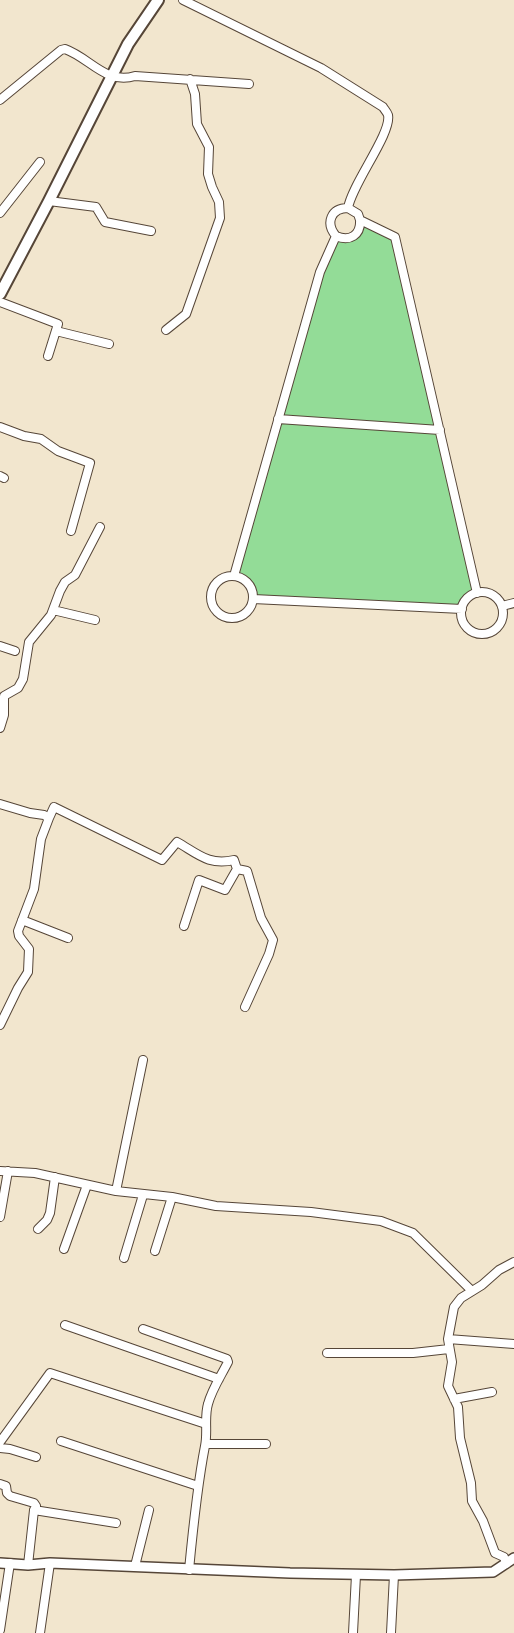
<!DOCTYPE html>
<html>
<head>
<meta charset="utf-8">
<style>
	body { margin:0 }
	canvas { display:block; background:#f2e6ce }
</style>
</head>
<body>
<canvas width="514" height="1633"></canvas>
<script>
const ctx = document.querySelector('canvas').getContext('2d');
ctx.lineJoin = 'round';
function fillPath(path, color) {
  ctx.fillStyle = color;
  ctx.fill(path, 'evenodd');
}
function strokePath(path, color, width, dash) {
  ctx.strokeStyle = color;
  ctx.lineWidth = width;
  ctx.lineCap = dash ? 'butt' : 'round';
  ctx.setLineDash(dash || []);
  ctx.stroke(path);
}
const green = new Path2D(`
	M360 220 395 237 477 593C469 597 465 600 462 609L253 599C251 586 246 580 234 576L320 272 336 236 353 237Z`);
const minor = new Path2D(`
	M183 0 321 68 383 107C384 109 387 112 388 115 392 133 352 184 348 208
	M0 100 61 50 65 49C90 58 106 85 135 76L249 84
	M49 201 96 207 105 222 151 231
	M0 213 40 162
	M360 220C361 235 350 242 336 236 325 223 331 208 348 208L358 214 360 220 395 237 477 593
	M0 302 58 324 48 356
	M166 330 186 314 220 218 219 202 212 187 208 174 209 147 197 124 195 94 190 79
	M56 331 109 344
	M278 419 440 430
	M0 427 24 436 41 439 58 451 90 463 71 531
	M0 476 4 478
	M234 576 320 272 336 236
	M211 597a21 21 0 1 1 42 0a21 21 0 1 1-42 0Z
	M461 613a21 21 0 1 1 42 0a21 21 0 1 1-42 0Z
	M253 599 462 609
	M502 606 514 603
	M53 610 95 620
	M0 646 15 651
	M0 728 4 715V696L18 688 23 679 29 642 51 615 60 591 65 582 75 575 100 527
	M0 804 30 813 44 815 49 818 54 807 162 860 177 842C198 854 209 866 234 860L237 869 247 871 261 918 273 940 269 954 245 1007
	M22 920 68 938
	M184 926 199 880 225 890 237 869
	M0 1025 18 988 28 972 29 949 19 936 18 931 34 889 41 839 49 818
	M0 1171 35 1173 116 1191 172 1197 216 1206 311 1212 381 1221 413 1233 472 1291
	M116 1191 143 1060
	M0 1217 8 1171
	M38 1229 47 1220 50 1213 55 1177
	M64 1249 87 1185
	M155 1251 172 1197
	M124 1258 143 1195
	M65 1325 219 1379
	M143 1329 227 1359 228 1362C221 1376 212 1389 208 1404 204 1417 208 1432 205 1446 197 1487 193 1528 189 1570
	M448 1339 514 1344
	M327 1353H413L449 1349
	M454 1399 492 1392
	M61 1441 198 1486
	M0 1442 50 1373 206 1424
	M206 1444H266
	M0 1448 10 1449 36 1457
	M0 1484 6 1486 7 1493 10 1496 34 1503 36 1506 34 1510 28 1565
	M34 1510 116 1523
	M506 1564 504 1557 495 1553 483 1521 472 1501 471 1483 460 1438 458 1407 448 1386 452 1362 448 1339 454 1307 461 1298 482 1285 499 1270 514 1262
	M135 1566 149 1510
	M0 1630 10 1563
	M40 1633 50 1563
	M353 1633 356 1575
	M391 1633 394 1575`);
const tertiary = new Path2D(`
	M0 1563 28 1565 50 1563 290 1573 394 1575 493 1572 514 1558`);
const secondary = new Path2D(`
	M0 294 49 201 128 44 158 0`);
fillPath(green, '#93dc97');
strokePath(minor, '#564638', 10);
strokePath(tertiary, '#564638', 12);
strokePath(secondary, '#564638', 14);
strokePath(minor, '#fff', 8);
strokePath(tertiary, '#fff', 9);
strokePath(secondary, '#fff', 10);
</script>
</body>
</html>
